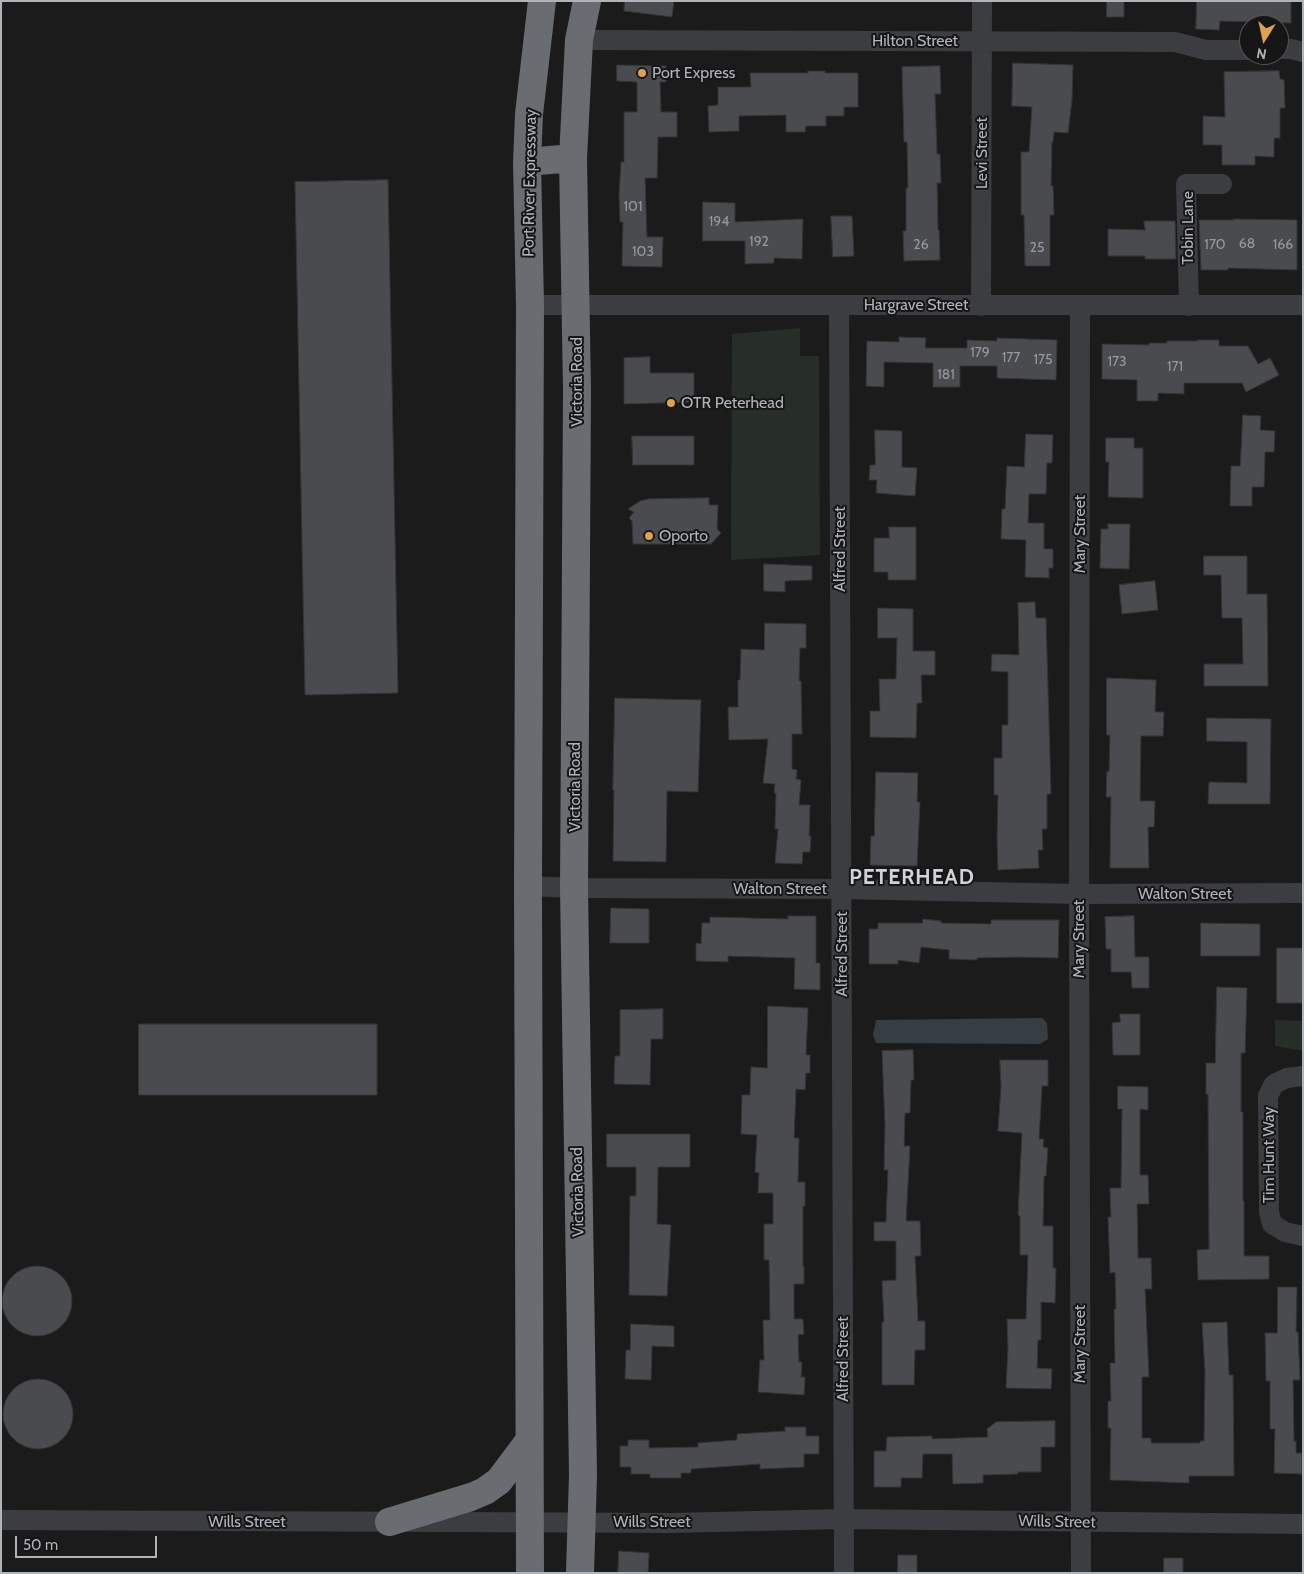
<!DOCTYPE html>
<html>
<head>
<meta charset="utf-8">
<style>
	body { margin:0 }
	#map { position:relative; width:1304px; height:1574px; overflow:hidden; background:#1b1b1c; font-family:Cabin,sans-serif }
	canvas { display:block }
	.frame { position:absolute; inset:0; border:2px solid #afb3ba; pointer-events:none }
	.north { position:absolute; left:1239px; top:15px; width:50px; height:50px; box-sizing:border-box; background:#161617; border:1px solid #535558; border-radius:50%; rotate:190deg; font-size:14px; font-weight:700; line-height:20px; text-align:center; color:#afb3ba }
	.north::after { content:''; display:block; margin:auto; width:18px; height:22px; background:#dda152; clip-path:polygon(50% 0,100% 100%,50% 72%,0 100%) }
	.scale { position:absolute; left:15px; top:1536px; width:142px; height:22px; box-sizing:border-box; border:2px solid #afb3ba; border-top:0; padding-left:6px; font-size:15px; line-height:18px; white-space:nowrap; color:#afb3ba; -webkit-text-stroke:4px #161617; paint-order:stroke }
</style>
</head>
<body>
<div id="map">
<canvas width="1304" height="1574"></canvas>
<div class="frame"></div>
<div class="north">N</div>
<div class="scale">50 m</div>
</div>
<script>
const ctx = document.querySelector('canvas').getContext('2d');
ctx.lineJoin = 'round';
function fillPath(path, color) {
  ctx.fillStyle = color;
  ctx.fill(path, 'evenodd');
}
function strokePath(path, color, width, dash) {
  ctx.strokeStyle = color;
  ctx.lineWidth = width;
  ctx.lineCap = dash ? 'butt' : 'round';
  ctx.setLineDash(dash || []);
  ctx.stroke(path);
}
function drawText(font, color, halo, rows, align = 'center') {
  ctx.font = font + ' Cabin,sans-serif';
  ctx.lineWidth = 4;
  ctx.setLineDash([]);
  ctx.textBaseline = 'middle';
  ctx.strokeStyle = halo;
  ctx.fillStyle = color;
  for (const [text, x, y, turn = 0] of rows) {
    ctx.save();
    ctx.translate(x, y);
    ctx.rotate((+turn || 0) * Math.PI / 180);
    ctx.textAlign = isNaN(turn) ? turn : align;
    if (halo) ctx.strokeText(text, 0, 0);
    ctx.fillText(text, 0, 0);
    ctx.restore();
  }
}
const green = new Path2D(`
	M800 328V356H819L820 555 731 560 732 334Z
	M1275 1020 1303 1021V1051L1275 1046Z`);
const water = new Path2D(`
	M1042 1018 1047 1023 1048 1039 1040 1044 876 1043 873 1035 876 1020Z`);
const building = new Path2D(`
	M625 1H674L672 17 624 11Z
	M1107 1H1124V17H1107Z
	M1197 1H1291V23L1220 21 1219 30 1196 29Z
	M1013 63 1073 65 1072 100 1068 133 1054 132 1053 142H1052L1051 186H1053L1054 215H1050V266H1025L1024 215H1021V152H1029L1032 107 1012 106Z
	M617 65 666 66V82H660L661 112H677V137H658L657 178H645L647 237H663L662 267 622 266 623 222H620L619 194 621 162H624V112H637V82L617 81Z
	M940 66 941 94H935L937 154H940L941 183H937L938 230H939L940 260 904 261 903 231H906V188H908L907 142H904L902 67Z
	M808 71H825V73H858V107H844V116H826V126H806L805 132H786V115L739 116V131L709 132 708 106 718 105V87H751L750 73H808Z
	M1279 71 1280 79 1284 80 1285 108H1280V138H1274V157L1255 156V165H1222V145H1203V116L1225 117 1224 72Z
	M388 180 398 693 305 695 295 182Z
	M703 202 735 203V222L803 219 802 259 774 258V263L745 264V241H703Z
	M831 216H852L854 256 833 257Z
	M1233 219 1297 220V270L1228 268V270H1201L1199 220H1233Z
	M1144 221H1175L1176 259H1145V256H1108V229L1145 230Z
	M899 337 926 338 925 348H967V340L997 341V338L1057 340 1056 380 997 378V366H960V387H933V363L884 362V387L866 386 867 341 899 342Z
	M1197 340H1219V346H1248L1258 364 1270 358 1279 375 1246 392 1242 383H1184V394L1158 393V401H1137V380L1102 379V344L1149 345V343H1167V341H1197Z
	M650 357V373H694V402L624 404V358Z
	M1243 415 1261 416 1260 430 1275 431 1274 452H1265L1264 487H1252V506H1230L1231 466H1240Z
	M875 430 902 431V467L917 468 915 496 876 493 877 480H869L870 465H875Z
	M1026 434 1053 435 1052 463H1047L1046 494H1029L1028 523H1044V549H1053V568H1049V578L1025 577 1026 540 1001 539 1002 509H1005L1007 466 1024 467Z
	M632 436H694V465H633Z
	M1106 438H1134V448H1143V498L1108 497 1109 462H1106Z
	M709 498V505H718L717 529 721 533 711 544H633L632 521 629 518 634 512 628 509 640 501 648 499Z
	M1108 524H1130L1129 569 1100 568 1101 529H1108Z
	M889 527H916V580H888V572H874V538H889Z
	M1204 556H1247V594H1267L1268 686H1204V664H1243L1242 618H1222L1221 575H1204Z
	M764 564 812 566V580L785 581V592L764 591Z
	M1155 581 1158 610 1122 614 1119 585Z
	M1035 602 1036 618H1046L1051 794H1047V829H1042L1043 850H1038L1039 868 998 870 997 838 998 795H994V758H1002V725H1008V672L991 671 992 654 1019 655 1018 603Z
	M878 608 913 609V651H935V675H921L922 703H917L916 738 870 737V711H880L879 679H896L897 638H878Z
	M765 623 806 624V648H800L799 681H801L802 734H792V769L797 770 796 779 801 780 799 805H810L809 836H811L810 852H803L802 864 775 863 778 829H775L776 793H774L775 784 763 783 768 739 729 740 728 707H738V680H740L741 649 764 650Z
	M1107 678 1156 680 1155 712H1164L1163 736H1141L1140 801H1155L1154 827H1148L1149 868H1110L1111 797H1106L1107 771 1109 772 1110 735H1107Z
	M615 698 701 700 698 792 667 791 666 862 613 861 614 790H613Z
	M1207 718 1271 719 1270 804H1208L1209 782 1247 783V742L1207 741Z
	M876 772 918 773 917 802H920L917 866 870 865 871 836H874Z
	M611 908 649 909V943H610Z
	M788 916H816V963H820V990L794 989 795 958 728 956V962L696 961V943L701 944 702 923H710V917L788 919Z
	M1134 916 1135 957H1149V988H1132L1131 972H1111V949H1106L1105 917Z
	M923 919 941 921V923L991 924V920H1059L1058 958 1019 957 977 958V960L949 959V950L921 947 919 963 898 960V964H869V929H878V923H922Z
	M1201 923 1260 924V956H1201Z
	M1277 948H1303V1003H1277Z
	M1217 987 1247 988 1245 1053H1241V1112H1243V1201H1244V1256H1269V1279L1198 1280 1197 1250 1209 1249 1208 1094H1206V1063H1215Z
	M768 1006 808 1008 806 1055H810V1073H806L805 1090 796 1089 794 1138H799L798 1182H805V1206H803V1267L804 1266V1284H794V1319H803L804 1334 798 1335 799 1362H802L801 1377H805L804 1395 758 1392 760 1360H764L763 1320H770L769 1260H764V1224H773V1193H758L759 1173 755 1172 757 1135 741 1134 742 1095H750L751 1067 767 1068Z
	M663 1009V1039H651L650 1085 614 1084 615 1056H620V1010Z
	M1120 1014H1140V1055H1113L1112 1023 1120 1022Z
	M139 1024H377V1095H139Z
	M913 1050 914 1080H911L910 1113H905L904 1146H910L906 1221H920L921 1256H915L918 1321H925V1350H915L914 1385H882V1322H884L882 1281 896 1280V1241H874V1222H886L888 1170H884L885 1126 882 1051Z
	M1000 1060H1048V1086H1042L1039 1139H1044L1043 1147 1048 1148 1046 1176H1044L1043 1226H1053V1268H1056L1055 1303 1041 1302V1340H1038L1037 1368 1052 1369 1051 1389 1006 1388 1008 1349 1007 1319H1026L1028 1255H1020V1216L1018 1215 1022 1133 998 1131 1001 1086Z
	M1118 1086 1148 1087V1110L1140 1109V1175H1148L1149 1204H1137L1138 1258H1151L1152 1289H1145L1149 1377H1142V1438H1151V1443H1200V1441H1204L1205 1372 1202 1323 1227 1322 1229 1375H1233L1234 1476H1189V1483L1110 1480 1111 1428H1108V1401H1111L1110 1363H1115L1114 1309H1116L1115 1272 1110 1273 1108 1217H1111L1110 1188H1121L1122 1109H1118Z
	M607 1134H690V1167H658L657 1224 671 1225 667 1296 629 1295 630 1196H636V1167H607Z
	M2 1301a35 35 0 1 1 70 0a35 35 0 1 1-70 0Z
	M1278 1287H1297L1296 1332H1298L1300 1380H1293L1294 1441H1296V1453H1302V1474L1274 1473 1275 1429H1270V1381H1266L1265 1333H1277Z
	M631 1324 674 1326V1347L652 1346 651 1380 625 1379 626 1350H630Z
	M3 1414a35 35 0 1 1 70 0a35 35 0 1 1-70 0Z
	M1055 1421V1447H1041V1472H1018V1474L983 1475V1483L953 1484 952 1454H923L922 1478H901V1487H874V1451H886L887 1437 932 1436V1439L988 1437 987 1429 996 1422Z
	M785 1427H806V1436H819V1454H804V1467L760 1469V1464L691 1469V1473H681V1478H650V1474H631V1467H620V1446H628V1440H649V1448L698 1447V1443L737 1440V1434L785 1431Z
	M619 1551 649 1553 648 1573H618Z
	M898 1555H917V1573H898Z
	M1164 1558H1183V1573H1164Z`);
const street = new Path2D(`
	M579 40 1175 42 1206 50H1249
	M1279 49H1291L1303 52
	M530 305H1303
	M839 305 844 1573
	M981 306 982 1
	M1080 306 1079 894 1081 1573
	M1189 306 1186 184H1222
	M528 886 574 888 841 889 1079 894 1303 893
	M1303 1076 1287 1078 1274 1084 1268 1096 1269 1212 1272 1224 1285 1232 1303 1236
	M1 1520 670 1523 844 1519 1303 1524`);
const highway = new Path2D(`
	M527 162 573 158
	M389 1522 471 1497 485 1491 499 1481 529 1441
	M530 1573 528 886 530 305 527 162 529 114 542 1
	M580 1573 583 1475 574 888 577 390 573 158 579 40 587 1`);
const markers = [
	[642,73,5,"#dda152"],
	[671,403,5,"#dda152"],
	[649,536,5,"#dda152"]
];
const numberNames = [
	["101",633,207],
	["194",719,222],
	["192",759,242],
	["68",1247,244],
	["26",921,245],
	["170",1215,245],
	["166",1283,245],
	["25",1037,248],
	["103",643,252],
	["179",980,353],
	["177",1011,358],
	["175",1043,360],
	["173",1117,362],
	["171",1175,367],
	["181",946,375]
];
const streetNames = [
	["Hilton Street",915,41],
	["Levi Street",982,153,-90],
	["Port River Expressway",530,183,-89],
	["Tobin Lane",1188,228,-90],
	["Hargrave Street",916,305],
	["Victoria Road",577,382,-90],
	["Mary Street",1080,534,-90],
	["Alfred Street",840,549,-90],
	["Victoria Road",575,787,-90],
	["Walton Street",780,889],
	["Walton Street",1185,894],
	["Mary Street",1079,939,-90],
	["Alfred Street",842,954,-90],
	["Tim Hunt Way",1269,1155,-90],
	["Victoria Road",578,1192,-91],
	["Mary Street",1080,1344,-90],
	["Alfred Street",843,1359,-90],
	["Wills Street",247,1522],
	["Wills Street",652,1522],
	["Wills Street",1057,1522,1]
];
const poiNames = [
	["Port Express",652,73],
	["OTR Peterhead",681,403],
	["Oporto",659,536]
];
const districtNames = [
	["PETERHEAD",912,878]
];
fillPath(green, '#272e27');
fillPath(water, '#363e44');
fillPath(building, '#4a4b4e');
strokePath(building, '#353538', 1);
strokePath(street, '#3c3d41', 20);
strokePath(highway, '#696c71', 28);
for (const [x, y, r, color] of markers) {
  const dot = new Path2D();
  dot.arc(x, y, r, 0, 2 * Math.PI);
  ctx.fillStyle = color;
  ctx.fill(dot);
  strokePath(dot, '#161617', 2);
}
drawText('14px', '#96999f', null, numberNames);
drawText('16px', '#afb3ba', '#161617', streetNames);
drawText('16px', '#afb3ba', '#161617', poiNames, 'left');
ctx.letterSpacing = '1px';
drawText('bold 21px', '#cfd2d7', '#161617', districtNames);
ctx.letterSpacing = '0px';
</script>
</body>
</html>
